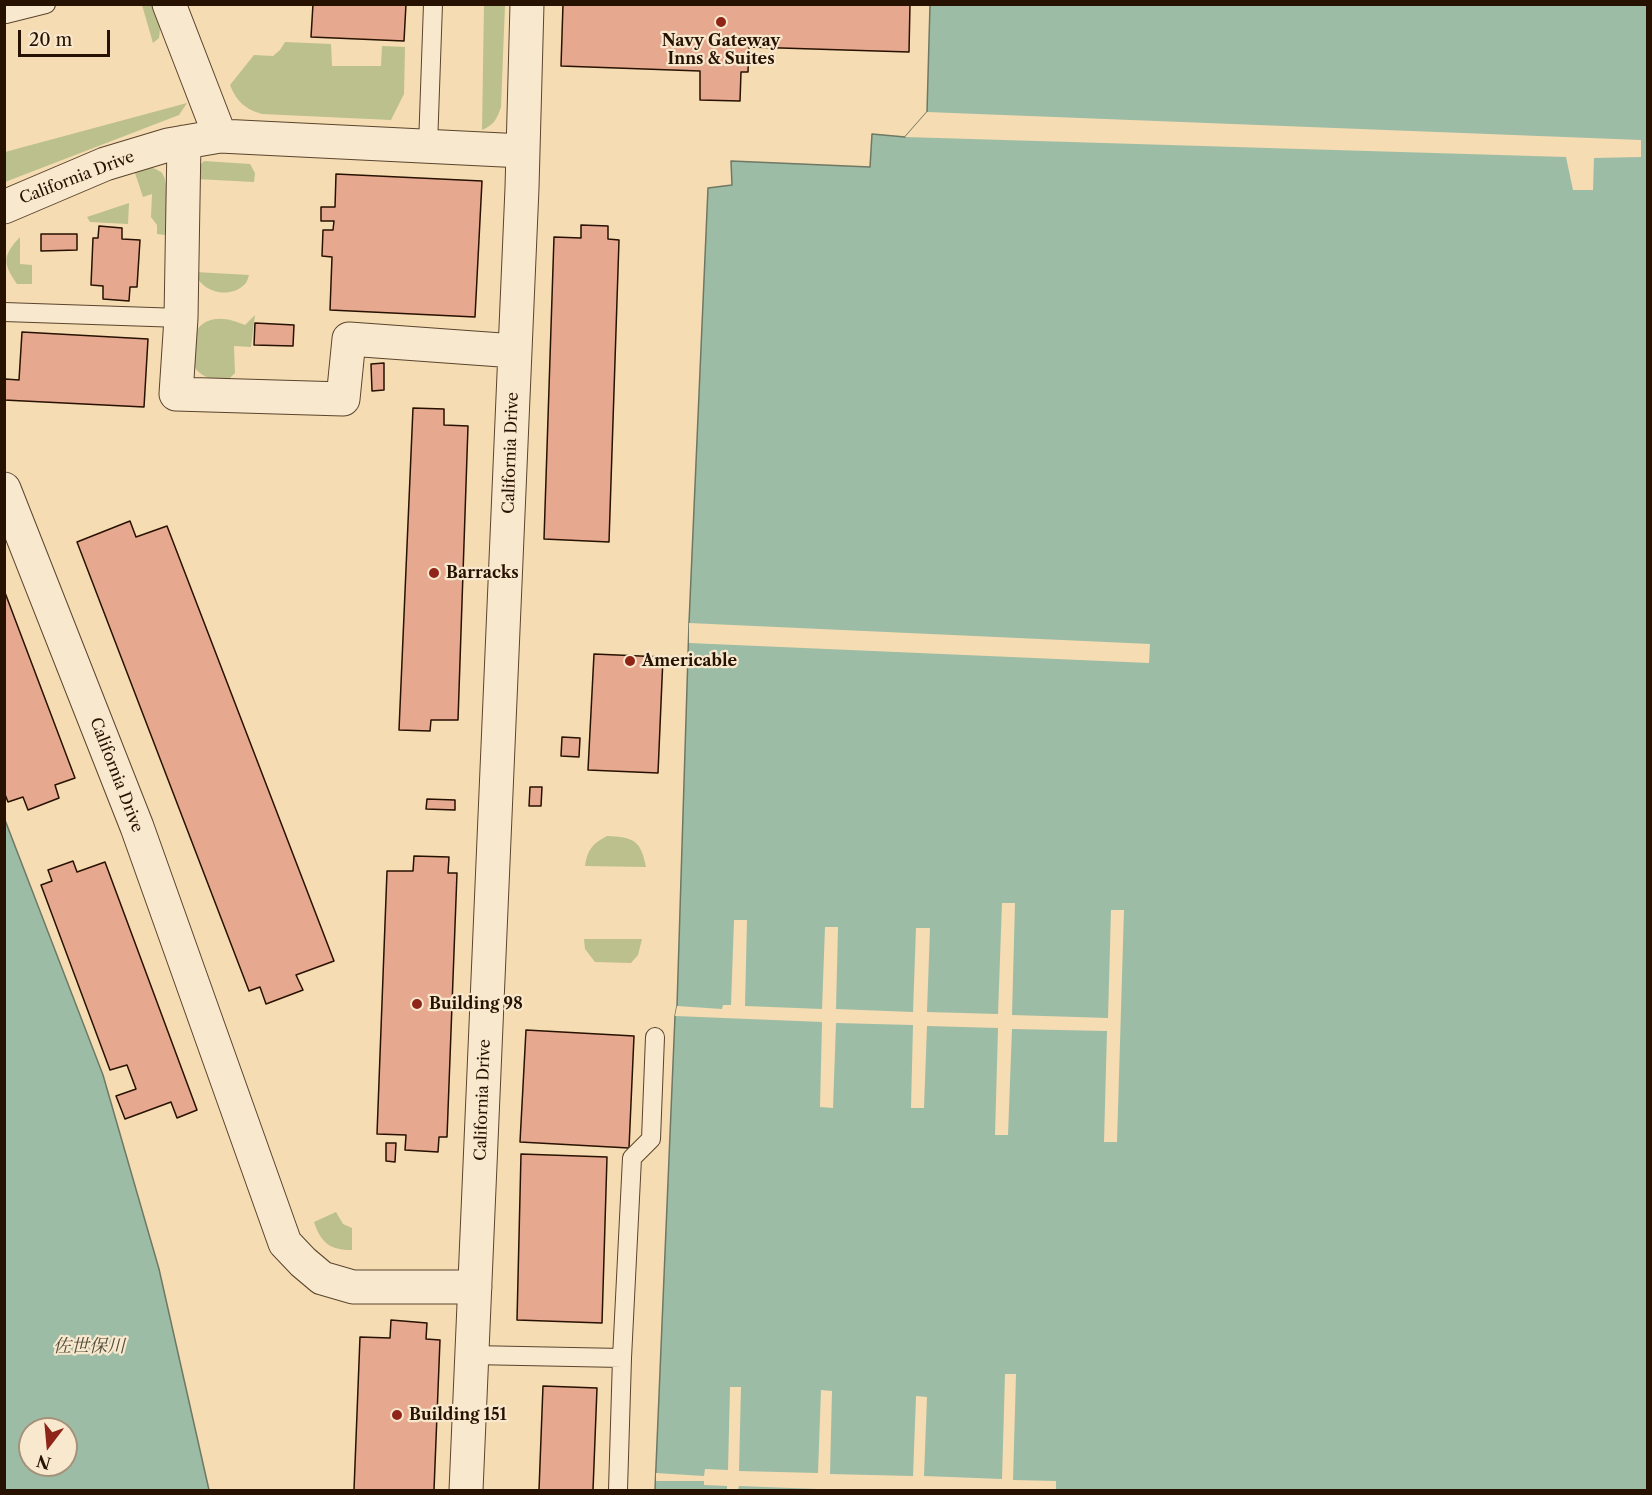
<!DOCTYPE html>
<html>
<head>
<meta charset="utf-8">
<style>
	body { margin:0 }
	#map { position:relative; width:1652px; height:1495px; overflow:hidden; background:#f5dcb2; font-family:"Libre Caslon Text",serif }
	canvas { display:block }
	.frame { position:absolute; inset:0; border:6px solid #271101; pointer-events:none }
	.north { position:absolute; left:18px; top:1417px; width:60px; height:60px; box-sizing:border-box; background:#f8e8cd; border:2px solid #a4927b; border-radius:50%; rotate:196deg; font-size:16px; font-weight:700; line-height:24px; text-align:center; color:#271101 }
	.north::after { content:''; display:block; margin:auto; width:21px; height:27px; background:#8f2418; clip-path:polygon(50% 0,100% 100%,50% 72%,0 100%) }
	.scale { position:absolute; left:18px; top:30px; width:92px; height:27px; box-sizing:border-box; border:3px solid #271101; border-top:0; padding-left:8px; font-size:18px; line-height:21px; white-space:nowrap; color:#271101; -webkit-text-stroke:4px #f8e8cd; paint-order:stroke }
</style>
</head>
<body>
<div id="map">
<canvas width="1652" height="1495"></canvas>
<div class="frame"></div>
<div class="north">N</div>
<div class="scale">20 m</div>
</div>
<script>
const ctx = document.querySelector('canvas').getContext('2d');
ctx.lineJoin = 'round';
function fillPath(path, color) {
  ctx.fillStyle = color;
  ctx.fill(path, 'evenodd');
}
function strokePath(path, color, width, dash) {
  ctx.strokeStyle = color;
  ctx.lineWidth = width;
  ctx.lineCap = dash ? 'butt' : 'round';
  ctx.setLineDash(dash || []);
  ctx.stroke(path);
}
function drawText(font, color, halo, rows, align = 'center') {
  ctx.font = font + ' "Libre Caslon Text","Noto Serif JP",serif';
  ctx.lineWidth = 4.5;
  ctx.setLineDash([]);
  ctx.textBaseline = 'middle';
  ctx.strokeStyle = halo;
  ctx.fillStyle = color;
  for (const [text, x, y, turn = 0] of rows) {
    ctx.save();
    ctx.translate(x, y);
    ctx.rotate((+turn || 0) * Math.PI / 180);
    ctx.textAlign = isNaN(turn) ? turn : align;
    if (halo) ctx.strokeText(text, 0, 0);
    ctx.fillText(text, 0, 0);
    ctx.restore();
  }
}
const green = new Path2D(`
	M142 5H152C160 13 161 27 159 38L153 43Z
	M484 5H505L501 107C497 119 494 125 482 130Z
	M285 42 331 44 332 66H381L382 46 405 47 404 94 391 120 262 114C245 109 237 102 230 85L254 55 273 56 280 50Z
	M187 103 179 115 5 182V152Z
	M204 161 250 164 255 173 254 182 196 179 199 166Z
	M142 166C149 167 155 168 161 172 171 181 165 221 165 235L157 234V225L151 217 152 194 143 197 134 170Z
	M129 203 128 224 90 222 87 217Z
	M20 237V264L32 265V284H17C2 263 3 255 20 237Z
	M195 272 249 275C248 278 247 282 245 284 230 300 200 292 195 272Z
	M255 315 251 347 234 346 235 373 227 381C218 379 208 380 200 373 185 362 190 327 208 321 220 316 233 320 245 325Z
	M607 836C633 837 641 840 646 867L585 866C587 850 593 843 607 836Z
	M584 939H642L638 955 631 963 595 962 585 949Z
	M336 1212 343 1224 352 1228V1250C330 1250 321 1243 314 1222Z`);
const water = new Path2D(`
	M930 5H1647V1490H655L675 1016 677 1006 689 623 708 188 732 185 731 161 870 167 872 134 905 137 927 112Z
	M5 820 103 1075 159 1269 209 1490H5ZM30 1429H66V1465H30Z`);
const pier = new Path2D(`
	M927 112 1641 140V157L1594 158 1593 190H1573L1566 157 905 137Z
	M689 623 1150 644 1149 663 689 643Z
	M1002 903H1015L1012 1015 1108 1018 1111 910H1124L1117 1142H1104L1107 1031 1012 1029 1008 1135H995L998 1028 927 1026 924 1108H911L913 1025 836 1023 833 1108 820 1107 822 1022 675 1016 677 1006 722 1009 723 1005H731L734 920H747L745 1006 822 1009 825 927H838L836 1009 913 1012 916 928H930L927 1012 998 1014Z
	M1005 1374H1016L1013 1480 1056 1481V1490H818L817 1489 739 1486 738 1490H727V1486L704 1485V1481H656V1473L704 1476 705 1469 728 1470 730 1387H741L739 1471 818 1473 821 1390 832 1391 830 1474 913 1476 916 1396 927 1397 924 1476 1002 1479Z`);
const building = new Path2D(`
	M313 4H406L404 41 311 37Z
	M563 4H910L909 52 749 47 748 72H741L740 101 700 100V71L561 66Z
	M336 174 482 181 475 317 330 310 332 257 322 256 323 230H333L334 221H321V207H335Z
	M581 225 608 226V239L619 240 609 542 544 539 554 237 581 238Z
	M99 226 122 228V239L140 240 137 287H130L129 301 103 299V286L91 285 93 238H98Z
	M41 234H77V250L41 251Z
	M255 323 294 325 293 346 254 345Z
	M22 332 148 339 144 407 4 400 5 379 19 380Z
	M384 363V390L372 391 371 364Z
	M413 408 444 409V425L468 426 458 720H431L430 731 399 730Z
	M130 521 136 537 167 526 334 961 296 975 303 990 266 1004 260 987 249 991 77 542Z
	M4 590 75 778 55 785 59 798 28 810 23 797 8 802 4 792Z
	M594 654 663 657 658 773 588 770Z
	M562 737 580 738 579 757 561 756Z
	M530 787H542L541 806H529Z
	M427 799 455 800V810L426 809Z
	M414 856 449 857 448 873H457L447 1137H439L438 1152 405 1150 406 1135 377 1134 387 871H413Z
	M73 861 77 872 105 862 197 1110 177 1118 171 1102 125 1119 116 1096 136 1089 127 1065 110 1070 41 885 52 881 48 870Z
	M526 1030 634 1036 629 1148 520 1142Z
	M386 1143H396L395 1162 386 1161Z
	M521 1154 607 1157 602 1323 517 1320Z
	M391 1320 427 1323 426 1339 440 1340 434 1490H354L360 1337 390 1338Z
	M543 1386 597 1388 593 1490H539Z`);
const service = new Path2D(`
	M6 14 46 4
	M428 146 433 4
	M4 312 181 318
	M472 1355 622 1358 632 1158 651 1139 655 1037
	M618 1490 622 1358`);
const minor = new Path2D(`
	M169 4 220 136
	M184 142 181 318 176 394 343 399 349 339 515 351
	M4 207 105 164 168 145 220 136 523 151
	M4 489 137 827 285 1243 303 1262 322 1278 353 1287H475
	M466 1490 522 188 527 4`);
const markers = [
	[721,22,6,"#8f2418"],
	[434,573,6,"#8f2418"],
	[630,661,6,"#8f2418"],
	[417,1004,6,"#8f2418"],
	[397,1415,6,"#8f2418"]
];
const poiNames = [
	["Navy Gateway",721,41,"center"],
	["Inns & Suites",721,59,"center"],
	["Barracks",446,573],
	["Americable",642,661],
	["Building 98",429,1004],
	["Building 151",409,1415]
];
const streetNames = [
	["California Drive",77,178,-21],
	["California Drive",511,453,-88],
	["California Drive",116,775,69],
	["California Drive",483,1100,-88]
];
const waterNames = [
	["佐世保川",89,1347]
];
fillPath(green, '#bbc08c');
fillPath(water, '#9dbca6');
strokePath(water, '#6e7864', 1.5);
fillPath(pier, '#f5dcb2');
fillPath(building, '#e6a98f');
strokePath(building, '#271101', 1.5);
strokePath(service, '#5a442d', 20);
strokePath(minor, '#5a442d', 35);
strokePath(service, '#f8e8cd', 18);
strokePath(minor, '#f8e8cd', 33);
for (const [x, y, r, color] of markers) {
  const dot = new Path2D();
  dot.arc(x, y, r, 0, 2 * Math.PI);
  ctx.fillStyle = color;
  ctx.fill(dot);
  strokePath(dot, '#f8e8cd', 2);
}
drawText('bold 16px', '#271101', '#f8e8cd', poiNames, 'left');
drawText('16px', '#271101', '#f8e8cd', streetNames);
drawText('italic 18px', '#504d3b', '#f8e8cd', waterNames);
</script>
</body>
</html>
